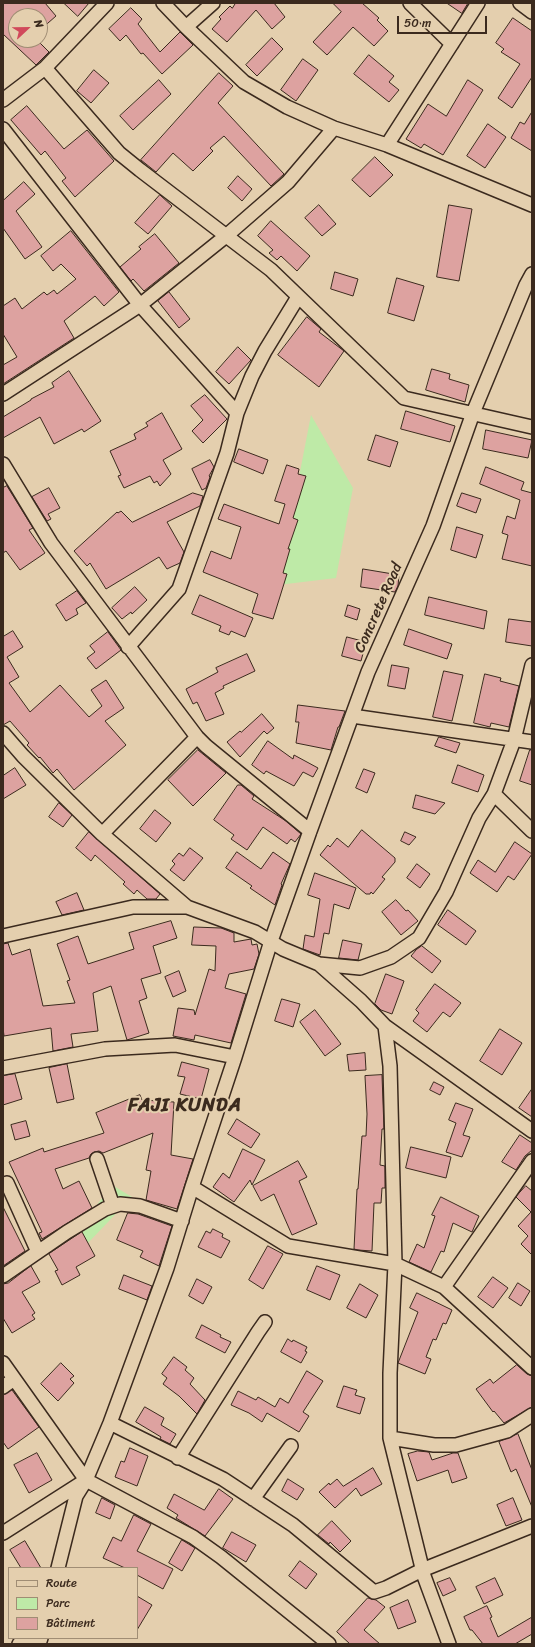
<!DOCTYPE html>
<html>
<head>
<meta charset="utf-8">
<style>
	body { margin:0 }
	#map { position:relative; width:535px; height:1647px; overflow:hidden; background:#e4cfae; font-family:Sriracha,sans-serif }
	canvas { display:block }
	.frame { position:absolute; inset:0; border:4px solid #3b2a1e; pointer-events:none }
	.legend { position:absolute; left:8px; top:1567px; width:130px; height:72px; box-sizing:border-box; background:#e4cfae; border:1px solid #a08d74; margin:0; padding:5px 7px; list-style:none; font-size:12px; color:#3b2a1e }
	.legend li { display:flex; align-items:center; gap:8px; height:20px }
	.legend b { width:20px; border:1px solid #a08d74 }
	.north { position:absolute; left:8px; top:8px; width:40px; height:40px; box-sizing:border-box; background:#e4cfae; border:1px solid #a08d74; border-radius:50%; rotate:68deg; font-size:11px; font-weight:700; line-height:16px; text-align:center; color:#3b2a1e }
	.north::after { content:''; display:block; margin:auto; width:14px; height:18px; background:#d1495b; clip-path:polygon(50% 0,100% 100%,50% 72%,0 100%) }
	.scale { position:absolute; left:397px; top:16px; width:90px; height:18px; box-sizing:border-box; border:2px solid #3b2a1e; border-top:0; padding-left:5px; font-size:12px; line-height:14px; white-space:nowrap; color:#3b2a1e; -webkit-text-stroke:3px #e4cfae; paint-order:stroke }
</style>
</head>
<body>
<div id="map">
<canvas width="535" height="1647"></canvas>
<div class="frame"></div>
<ul class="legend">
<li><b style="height:5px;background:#e4cfae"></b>Route</li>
<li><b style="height:11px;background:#beeaa7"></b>Parc</li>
<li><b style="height:11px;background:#dda2a0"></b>Bâtiment</li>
</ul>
<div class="north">N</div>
<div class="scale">50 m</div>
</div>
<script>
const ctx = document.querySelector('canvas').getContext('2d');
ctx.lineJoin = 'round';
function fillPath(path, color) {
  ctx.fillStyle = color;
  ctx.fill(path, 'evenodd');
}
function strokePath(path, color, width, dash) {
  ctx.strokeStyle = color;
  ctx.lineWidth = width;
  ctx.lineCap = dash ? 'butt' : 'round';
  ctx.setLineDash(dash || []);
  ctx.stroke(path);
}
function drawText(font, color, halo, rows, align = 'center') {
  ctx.font = font + ' Sriracha,sans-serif';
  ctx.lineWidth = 4;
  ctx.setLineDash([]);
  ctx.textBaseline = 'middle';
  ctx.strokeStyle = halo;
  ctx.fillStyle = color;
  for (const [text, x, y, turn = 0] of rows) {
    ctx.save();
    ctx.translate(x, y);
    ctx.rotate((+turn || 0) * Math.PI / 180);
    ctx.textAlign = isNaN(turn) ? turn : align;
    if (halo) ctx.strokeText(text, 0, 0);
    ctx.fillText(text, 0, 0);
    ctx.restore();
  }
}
const green = new Path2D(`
	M311 415 353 488 336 578 278 585Z
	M112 1185 132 1197 86 1245 74 1235Z`);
const building = new Path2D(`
	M3 3H45L56 16 40 30V16H16V40H37L49 52 36 65 3 34Z
	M64 3H89L78 16Z
	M236 3H274L285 17 272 29 256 10 227 42 212 29 221 19 219 17 230 6 232 8Z
	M333 3H362L379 18 377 20 388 31 374 46 353 27 327 55 313 42 341 12Z
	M447 3H468L462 13Z
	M131 8 142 19 138 24 160 52 180 32 193 45 162 74 143 53 141 54 126 35 120 41 109 29Z
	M513 18 532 31V77L512 108 498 98 520 64 501 52 504 49 496 43Z
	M272 38 283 49 257 76 246 65Z
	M369 55 394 76 389 82 399 90 389 102 354 74Z
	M303 59 318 70 296 101 281 90Z
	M94 70 109 83 91 103 77 91Z
	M219 73 233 86 218 103 284 174 271 186 224 136 210 148 213 151 193 171 173 153 156 172 141 160Z
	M159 80 171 94 133 130 120 116Z
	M468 80 483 90 443 155 424 144 421 148 406 139 428 104 446 116Z
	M27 106 64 149 87 130 114 161 75 197 62 181 66 178 45 151 41 155 11 120Z
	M532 112V151L511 138 520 122 524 124Z
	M488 124 506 137 485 168 467 156Z
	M375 157 393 175 370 197 352 180Z
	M238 176 252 189 242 201 228 188Z
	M24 182 35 194 16 211 42 247 25 259 3 228V201Z
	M160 195 172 206 148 234 135 223Z
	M319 205 336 224 322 236 305 218Z
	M449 205 472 209 459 281 437 277Z
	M271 221 310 256 297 271 281 256 277 260 269 253 273 250 258 236Z
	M71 231 119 292 104 306 95 296 64 321 74 338 3 384V365L17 357 3 334V306L15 298 22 309 44 292 47 295 54 290 57 294 76 279 61 264 53 271 41 256Z
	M155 234 179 263 144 291 133 279 131 281 120 267 141 249 139 247Z
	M335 272 358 279 353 296 331 289Z
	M397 278 424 286 414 321 388 313Z
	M169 292 190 319 179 328 158 301Z
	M307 317 321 329 319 332 344 351 319 387 278 355Z
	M238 347 251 360 229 384 216 372Z
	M432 369 450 374 449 379 469 385 465 402 426 390Z
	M69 371 101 421 84 432 82 429 54 444 40 417 3 438V417L31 400V399L54 387 52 383Z
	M205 395 227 419 203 443 192 431 203 420 191 406Z
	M406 411 455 426 450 442 401 429Z
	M162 413 182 449 163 460 171 474 160 486 157 481 154 483 150 476 124 488 118 476 121 475 110 451 136 439 134 434 148 426 146 423Z
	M486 430 532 440 528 458 483 449Z
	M376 435 398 442 390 467 368 460Z
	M239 449 268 460 263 474 234 462Z
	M210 460 214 467 209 476 210 477 206 488 202 490 192 469Z
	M287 465 299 469 298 474 306 476 293 518 298 520 288 549H290L283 573 287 574 273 619 252 613 258 594 203 572 211 551 231 559 241 527 218 519 224 504 279 524 285 504 275 501Z
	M486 467 524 482 521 490 532 493V566L502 559 508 535 502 533 507 516 515 519 520 500 480 484Z
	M7 486 33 528 29 530 45 553 20 570 6 551 3 553V488Z
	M49 488 60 508 48 514 51 519 47 521 32 497Z
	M193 493 203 496 200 506 167 522 184 552 180 563 171 567 167 569 159 557 106 589 90 563 87 566 74 551 117 512 118 513 121 511 132 522Z
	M462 493 481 499 476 513 457 506Z
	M457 527 483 535 476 558 451 550Z
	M363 569 399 575 398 586 395 592 361 587Z
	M135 587 147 600 132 614 131 612 122 619 112 608Z
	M77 591 86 603 76 609 78 614 66 621 56 605Z
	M200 595 253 618 245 637 231 631 229 635 219 631 221 626 192 614Z
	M429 597 487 611 484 629 425 615Z
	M348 605 360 609 357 620 345 616Z
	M509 619 532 622V646L506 642Z
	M409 629 452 644 447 659 404 645Z
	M13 631 23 647 7 657 19 677 9 683 30 712 60 685 89 717 102 706 91 690 106 680 124 708 105 721 126 745 74 790 57 769 53 773 40 757 39 758 27 745 29 743 10 721 3 725V637Z
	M108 632 121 650 96 669 87 658 95 652 90 646Z
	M347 637 366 642 361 661 342 656Z
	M247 654 255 671 223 686 224 688 215 693 224 714 206 721 197 702 193 704 186 689 218 672 216 668Z
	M392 665 409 668 405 689 388 686Z
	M444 671 463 675 452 721 433 717Z
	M485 674 501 678 500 681 519 686 509 727 491 723 490 727 474 723Z
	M298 705 345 711 339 727H338L331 750 296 743 299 722H296Z
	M262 714 274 728 267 734 264 731 240 757 227 742 240 731 241 732Z
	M439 737 460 743 456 753 435 746Z
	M268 741 293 759 294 755 318 768 313 777 303 772 294 786 266 771 264 774 252 765Z
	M198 750 226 773 193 806 168 780Z
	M530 750H532V785L520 781Z
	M458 765 484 775 478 792 452 783Z
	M15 768 26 785 3 799V776Z
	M364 769 375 773 367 793 356 788Z
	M238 785H241L254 796 252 799 286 821 301 834 295 842 291 839 287 844 263 827 247 850 231 839 234 835 214 820Z
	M416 795 445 803 435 814 413 808Z
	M59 803 72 815 63 827 49 817Z
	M155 810 171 823 156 842 140 829Z
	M362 830 395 858V862L382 877 385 879 373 894 371 892 370 894H366L320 855 328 845 330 847 337 838 348 847Z
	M89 832 160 894 156 899H147L137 890 134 894 123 884 125 882 95 855 91 861 76 848Z
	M405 832 416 837 409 845 401 841Z
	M515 842 532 854 514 880 508 876 497 892 470 873 478 860 495 872Z
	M190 848 203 858 184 881 170 870 175 864 172 861 179 853 183 856Z
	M237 852 261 869 273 852 290 864 281 884 282 885 275 905 250 888 252 886 226 868Z
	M417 864 430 874 420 888 407 878Z
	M315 873 356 888 349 909 334 904 329 934 324 933 320 955 303 949 305 935 314 937 320 899 308 895Z
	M77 893 84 910 62 915 56 902Z
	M396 900 406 911 408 910 418 921 401 935 382 912Z
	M448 910 476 931 466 945 438 925Z
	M171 921 177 938 153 946 161 973 141 979 147 998 139 1001 149 1033 127 1040 111 986 93 993 98 1031 71 1034 73 1047 53 1051 51 1028 4 1036 3 1028V944L8 943 12 955 30 949 43 1006 75 1003 67 981 70 980 57 944 78 936 88 964 134 949 129 933Z
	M194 927 221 928 234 933V942L251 939 252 945 257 944 259 954 254 969 229 974 225 988 246 994 231 1043 195 1035 194 1040 173 1036 178 1008 194 1010 195 1015 209 969 215 971 216 946 192 945Z
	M343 940 362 944 358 960 339 958Z
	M422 946 441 961 432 973 411 956 416 950Z
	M179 971 186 991 173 997 165 977Z
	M386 974 404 981 392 1014 381 1010 375 1004Z
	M435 984 461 1003 450 1017 443 1012 427 1032 413 1021 419 1013 416 1010Z
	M282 999 300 1004 293 1027 275 1021Z
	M315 1010 341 1044 325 1056 300 1022Z
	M500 1029 522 1043 502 1075 480 1061Z
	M365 1053 366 1070 349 1071 347 1055Z
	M182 1062 209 1069 201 1099 180 1094 185 1077 178 1076Z
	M67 1064 74 1099 57 1103 49 1068Z
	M15 1074 22 1099 3 1105V1076Z
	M382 1075 384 1129H382L380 1165 385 1166V1188H382L381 1203H374L372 1251 358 1250 354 1249 357 1189H358L362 1136H366L367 1114 365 1076Z
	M434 1082 444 1087 440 1095 430 1090Z
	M532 1089V1117L519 1108Z
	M140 1095 142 1100 174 1102 171 1155 193 1159 177 1209 146 1200 151 1171 146 1170 153 1133 103 1153 99 1151 94 1152 91 1154 89 1158 55 1169 63 1189 79 1181 92 1208 42 1239 39 1233 42 1232 9 1162 43 1148 44 1152 104 1133 96 1113Z
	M456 1103 473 1109 463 1135 470 1137 462 1157 446 1152 456 1123 449 1120Z
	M237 1119 260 1134 251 1148 228 1134Z
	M26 1121 30 1136 15 1140 11 1125Z
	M520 1135 532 1143V1150L525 1156 516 1170 502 1162Z
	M411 1147 451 1157 446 1178 406 1168Z
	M243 1149 265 1160 252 1185 250 1180 234 1202 213 1187 223 1173 229 1178Z
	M298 1161 307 1177 299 1181 317 1224 292 1235 274 1194 261 1201 253 1186Z
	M526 1186 532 1191V1255L521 1244 528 1236 518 1226 531 1212 516 1197Z
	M441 1197 479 1216 472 1232 453 1223 444 1252 441 1251 431 1272 409 1262 417 1244 424 1248 435 1216 432 1215Z
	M3 1207 25 1251 3 1266Z
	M128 1213 138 1214 172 1226 159 1266 140 1257 143 1251 117 1240Z
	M213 1229 223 1234 222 1237 230 1241 221 1258 198 1247 206 1231 210 1233Z
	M82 1232 95 1256 76 1267 80 1275 62 1285 55 1271 58 1270 49 1254Z
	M268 1246 283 1254 263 1289 249 1280Z
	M31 1266 40 1282 22 1292 35 1313 32 1315 35 1319 12 1333 3 1318V1284L8 1283Z
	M317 1266 340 1275 330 1300 307 1290Z
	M124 1275 152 1286 147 1300 119 1289Z
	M493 1277 508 1288 493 1308 478 1297Z
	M197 1279 212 1287 203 1304 189 1296Z
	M518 1283 530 1291 521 1306 509 1298Z
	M360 1284 378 1295 366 1318 347 1308Z
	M417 1293 452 1310 446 1324 443 1323 436 1340 433 1339 426 1357 431 1359 425 1374 398 1363 418 1312 410 1308Z
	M202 1325 221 1335 220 1337 231 1342 225 1353 196 1338Z
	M288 1339 292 1342 293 1340 307 1347 305 1351 307 1352 301 1363 281 1352Z
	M174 1357 187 1367 185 1370 194 1378 190 1384 205 1400 197 1414 179 1396 163 1384 167 1378 162 1374Z
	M61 1363 74 1376 70 1379 74 1383 58 1401 41 1384Z
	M517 1365 527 1374 532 1376V1407L504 1423 494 1411 493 1412 476 1389 490 1379 493 1383Z
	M307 1371 323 1381 303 1412 309 1416 299 1432 267 1413 262 1422 249 1413 231 1405 238 1391 256 1400 258 1397 275 1407 280 1398 288 1403Z
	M344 1386 357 1390 355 1395 365 1398 360 1414 337 1407Z
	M12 1390 39 1427 8 1449 3 1442V1395Z
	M145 1407 164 1418 161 1425 176 1434 170 1444 160 1439 161 1437 136 1422Z
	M518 1434 532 1470V1507L516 1469 511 1472 499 1442Z
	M130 1448 148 1456 137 1486 115 1477 121 1461 124 1462Z
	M418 1451 429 1452 432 1460 453 1453H458L467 1478 452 1483 448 1470 417 1481 408 1454Z
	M37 1453 52 1480 29 1493 14 1465Z
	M373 1468 382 1484 361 1496 356 1488 335 1508 319 1492 329 1483 330 1485 337 1479 343 1486Z
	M288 1479 304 1489 297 1500 282 1491Z
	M219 1489 233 1499 205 1536 176 1518 178 1515 167 1508 174 1494 204 1510Z
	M102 1498 115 1505 110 1519 96 1513Z
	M513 1498 522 1520 506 1526 497 1505Z
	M134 1515 151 1524 137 1551 173 1569 163 1589 137 1575V1568H125L103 1558 113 1537 121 1541Z
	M332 1521 351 1541 340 1552 330 1542 329 1544 318 1535Z
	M232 1532 256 1545 246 1562 223 1548Z
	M182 1540 195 1548 182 1571 169 1563Z
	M25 1541 41 1568H21L10 1550Z
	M300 1561 317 1574 306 1589 289 1576Z
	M450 1578 456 1590 443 1596 437 1583Z
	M495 1578 503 1595 484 1604 476 1587Z
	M137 1596 152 1605 137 1630Z
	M368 1598 376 1600 385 1607 364 1630 380 1644H350L337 1632Z
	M408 1600 416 1622 398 1629 390 1608Z
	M487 1606 492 1617 490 1618 498 1637 532 1617V1634L515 1644H483L472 1630H470L464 1617Z`);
const minor = new Path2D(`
	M163 3 186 27 244 82 287 107 334 128 387 145 532 205
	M410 3 452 44
	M520 3 532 12
	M186 27 213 3
	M45 68 119 153 140 170 271 270 404 398 532 427
	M3 100 45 68 107 3
	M3 129 140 305 237 413 227 453 179 589 128 647
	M387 145 478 3
	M3 394 140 305 226 236 288 182 334 128
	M237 413 252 376 265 351 298 297
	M3 464 51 543 197 737 206 746 310 831
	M352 716 532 742
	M3 733 23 756 102 834 187 907 255 932 283 949 319 964 361 1001 385 1026 390 1066 395 1264 390 1373V1438L424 1576 449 1644
	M494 794 532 831
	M102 834 197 737
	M3 936 133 907H187
	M319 964 360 968 391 957 419 938 446 892 479 818 494 794 514 740 532 665
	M385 1026 532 1131
	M3 1068 105 1049 175 1045 235 1057
	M97 1159 113 1206
	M7 1183 38 1252
	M192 1187 288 1246 395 1264 444 1287 532 1368
	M3 1276 67 1232 105 1209 120 1204 140 1206 182 1221
	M444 1287 532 1161
	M3 1363 86 1480 193 1537 221 1557 329 1644
	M3 1387 14 1379
	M110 1423 223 1479 293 1525 374 1592 386 1588 422 1570 532 1526
	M390 1438 434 1445H456L507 1431 532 1415
	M178 1458 258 1332 265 1322
	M253 1499 291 1446
	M3 1533 83 1482
	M58 1568 76 1496 86 1480 110 1423 167 1268 192 1187 235 1057 271 941 310 831 368 672 433 526 473 413 526 285 532 274
	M19 1644 30 1638
	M39 1644 41 1638`);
const streetNames = [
	["Concrete Road",379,608,-66]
];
const districtNames = [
	["FAJI KUNDA",185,1106]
];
fillPath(green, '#beeaa7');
fillPath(building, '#dda2a0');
strokePath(building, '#3b2a1e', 1);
strokePath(minor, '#3b2a1e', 16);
strokePath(minor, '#e4cfae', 13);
drawText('15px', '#3b2a1e', '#e4cfae', streetNames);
ctx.letterSpacing = '1px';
drawText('bold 19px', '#3b2a1e', '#e4cfae', districtNames);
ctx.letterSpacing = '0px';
</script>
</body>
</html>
